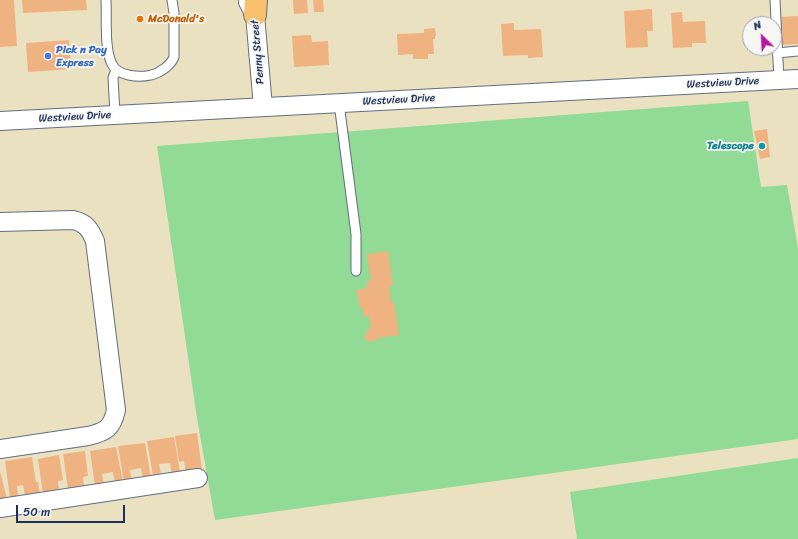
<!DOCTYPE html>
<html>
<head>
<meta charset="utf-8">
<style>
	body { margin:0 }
	#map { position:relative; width:798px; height:539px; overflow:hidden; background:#eae1c1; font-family:Sriracha,sans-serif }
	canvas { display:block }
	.north { position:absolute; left:742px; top:16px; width:40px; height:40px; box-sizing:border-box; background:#f6f6f2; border:1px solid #9ea6b7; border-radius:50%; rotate:336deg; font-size:11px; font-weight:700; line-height:16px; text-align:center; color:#1b2f5e }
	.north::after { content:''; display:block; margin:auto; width:14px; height:18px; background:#b5179e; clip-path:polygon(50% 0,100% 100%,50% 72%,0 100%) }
	.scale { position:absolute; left:16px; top:505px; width:109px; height:18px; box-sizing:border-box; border:2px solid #1b2f5e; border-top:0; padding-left:5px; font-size:12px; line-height:14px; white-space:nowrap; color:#1b2f5e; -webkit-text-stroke:3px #f6f6f2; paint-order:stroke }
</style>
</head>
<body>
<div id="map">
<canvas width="798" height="539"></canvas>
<div class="north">N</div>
<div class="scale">50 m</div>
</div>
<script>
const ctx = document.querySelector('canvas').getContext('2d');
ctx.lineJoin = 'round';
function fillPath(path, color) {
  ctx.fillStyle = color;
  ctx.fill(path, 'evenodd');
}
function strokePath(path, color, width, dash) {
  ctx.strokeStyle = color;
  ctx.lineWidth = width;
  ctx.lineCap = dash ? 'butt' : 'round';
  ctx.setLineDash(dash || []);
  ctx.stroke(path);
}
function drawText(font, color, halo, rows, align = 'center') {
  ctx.font = font + ' Sriracha,sans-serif';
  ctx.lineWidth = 3.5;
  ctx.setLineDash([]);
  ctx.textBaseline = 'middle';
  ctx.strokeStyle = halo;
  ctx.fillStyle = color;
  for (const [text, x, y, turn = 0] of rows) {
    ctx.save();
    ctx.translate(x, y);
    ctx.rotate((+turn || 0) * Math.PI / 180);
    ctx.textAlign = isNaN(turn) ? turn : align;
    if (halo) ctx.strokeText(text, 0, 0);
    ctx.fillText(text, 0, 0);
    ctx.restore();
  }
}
const green = new Path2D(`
	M748 101 761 187 787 185 798 248V439L215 520 197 418 157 146Z
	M798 458V539H577L570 492Z`);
const building = new Path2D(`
	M0 0H14L17 46 0 47Z
	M22 0H86L87 10 23 13Z
	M293 0H307L308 13 294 14Z
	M313 0H323L324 12H314Z
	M652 9 653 31H647L648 47 626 48 624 11Z
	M682 12 683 22 705 21 706 43H692V47L673 48 671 13Z
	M798 16V44L781 45 780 17Z
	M514 23V30L541 29 543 57 528 58V55L503 56 501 24Z
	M435 28 436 36H435V39H433L434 54H428V59H413V54L398 55 397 34 424 33V29Z
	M311 35 312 42 328 41 329 65 294 67 292 36Z
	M69 40 71 69 28 72 26 43Z
	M767 129 770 157 760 159 754 131Z
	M388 251 393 286H389L391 302H394L399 335 377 338 378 340 368 342 367 339 365 340 364 335H367L366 329H371L369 316 364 317 362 308H360L356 290 367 288 366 282 371 281 367 254Z
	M197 433 202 470 186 472 184 461 179 462 175 436Z
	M174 437 180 472 172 474 170 463 159 464 161 475 153 476 147 441Z
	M145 443 151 478 143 479 141 468 130 470 132 481 124 482 118 446Z
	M116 447 123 482 115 483 113 472 102 474 104 485 95 486 90 451Z
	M85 451 88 476 83 477 84 487 68 489 63 454Z
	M59 455 63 480 58 481 59 491 43 494 38 459Z
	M32 457 36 482H38L40 494 25 496 23 485 17 486 18 497 10 498 5 461Z
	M0 471 7 499 0 500Z`);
const lane = new Path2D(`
	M106 0C107 17 104 49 112 64 117 76 139 78 151 75 160 73 171 65 174 57V13L172 0
	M775 0 779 80
	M777 53 798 51
	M339 103 356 234V271
	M115 114 113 78 116 70`);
const street = new Path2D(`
	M248 2 255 15 263 107
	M0 121 798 79
	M0 222 73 220C86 223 90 229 95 241L116 410C112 428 106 432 88 436L0 449
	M0 508 198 478`);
const primary = new Path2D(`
	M255 15 256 0`);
const markers = [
	[140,19,4,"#e8710a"],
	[48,56,4,"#3f7fe0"],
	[762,146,4,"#0f9aa8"]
];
const foodNames = [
	["McDonald's",148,19]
];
const shopNames = [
	["Pick n Pay",56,50],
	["Express",56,63]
];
const streetNames = [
	["Penny Street",258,52,-95],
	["Westview Drive",723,83,-3],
	["Westview Drive",399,100,-3],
	["Westview Drive",75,117,-3]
];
const cultureNames = [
	["Telescope",754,146]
];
fillPath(green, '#91db97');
fillPath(building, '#efb381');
strokePath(lane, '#636d81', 11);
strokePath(street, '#636d81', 20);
strokePath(primary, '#636d81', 24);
strokePath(lane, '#fff', 9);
strokePath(street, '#fff', 18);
strokePath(primary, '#f8bf6c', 22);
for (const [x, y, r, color] of markers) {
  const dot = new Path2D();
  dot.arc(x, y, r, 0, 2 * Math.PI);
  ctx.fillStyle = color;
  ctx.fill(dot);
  strokePath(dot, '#f6f6f2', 1.5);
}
drawText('bold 11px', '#c56008', '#f6f6f2', foodNames, 'left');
drawText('bold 11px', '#366cbe', '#f6f6f2', shopNames, 'left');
drawText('11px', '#1b2f5e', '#f6f6f2', streetNames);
drawText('bold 11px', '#0d838f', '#f6f6f2', cultureNames, 'right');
</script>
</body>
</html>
